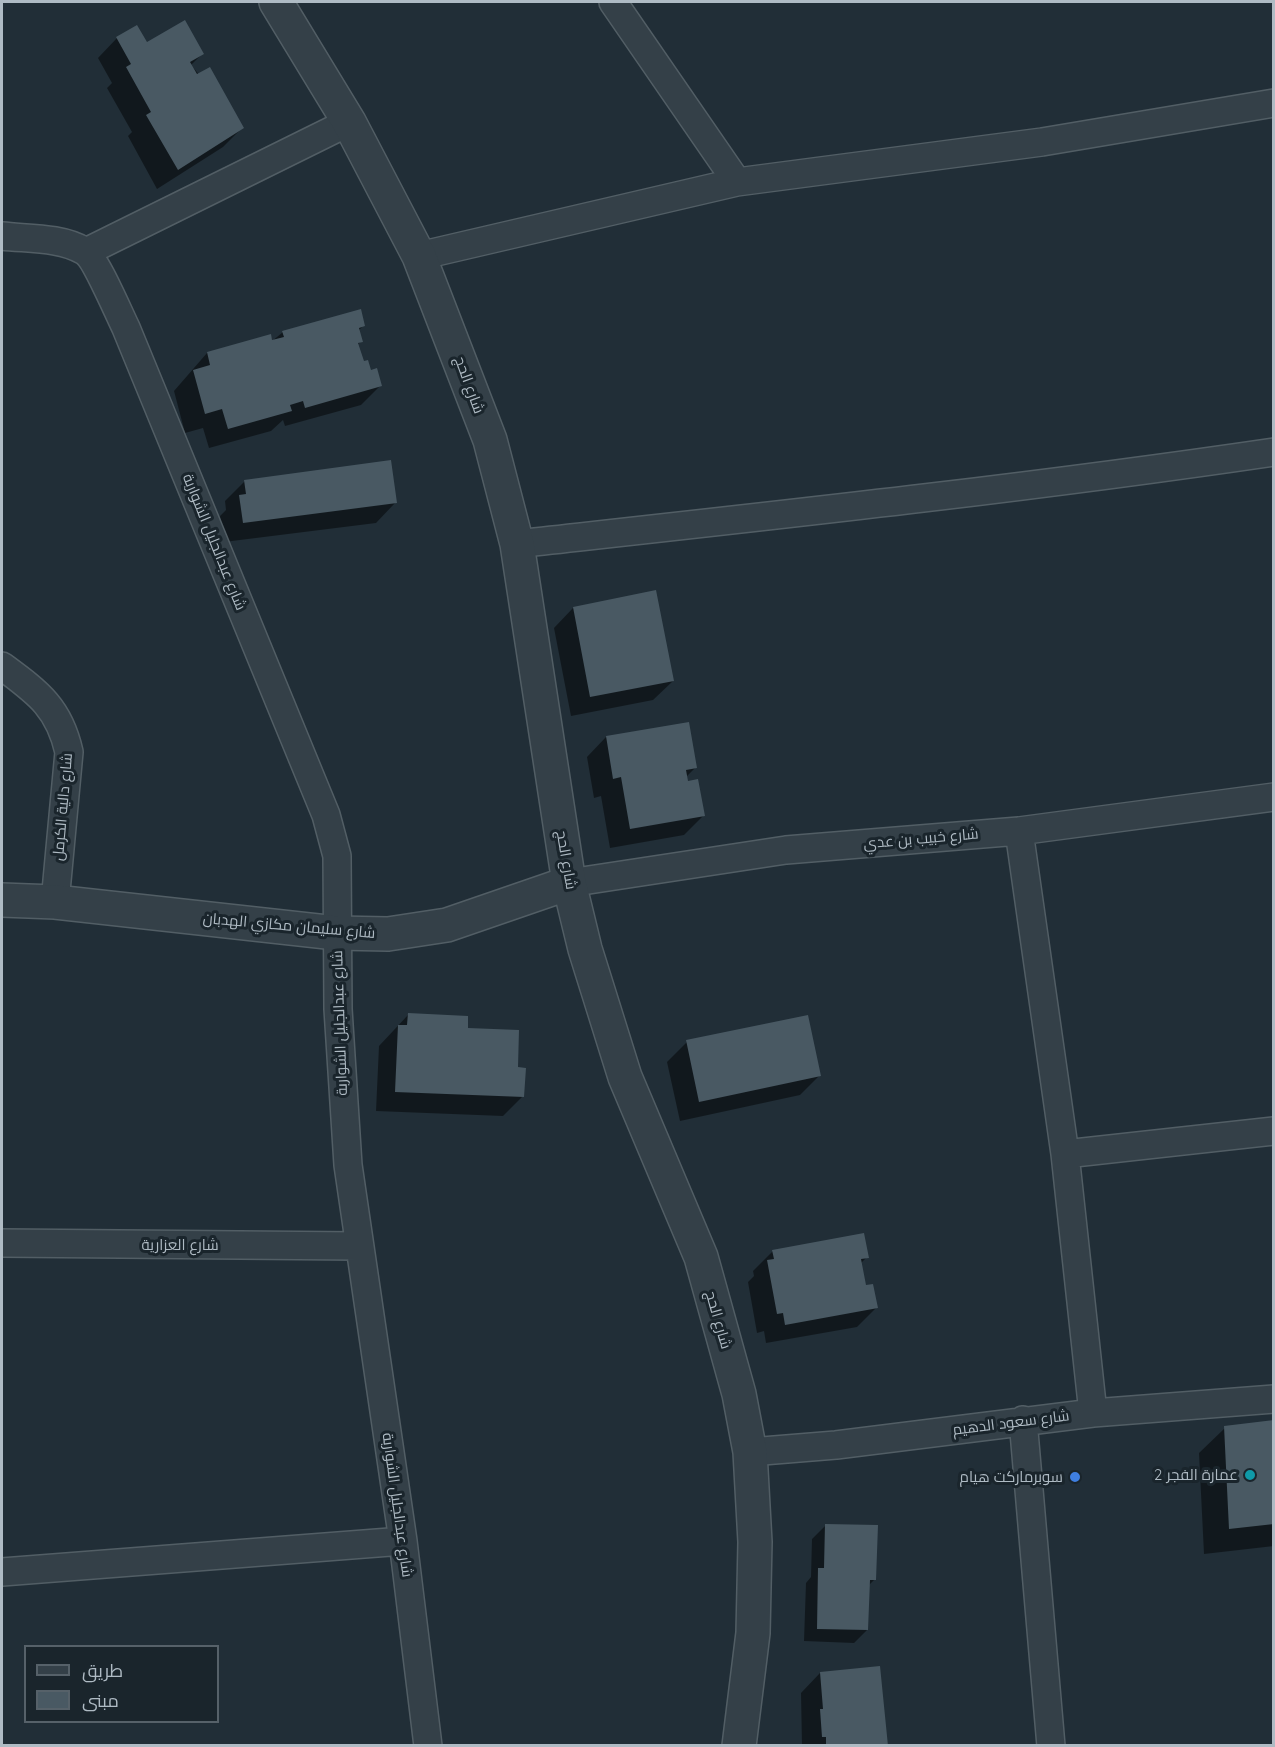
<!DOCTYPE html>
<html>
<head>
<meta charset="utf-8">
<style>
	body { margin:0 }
	#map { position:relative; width:1275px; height:1747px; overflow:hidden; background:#212e37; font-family:Quicksand,Cairo,sans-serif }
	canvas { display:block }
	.frame { position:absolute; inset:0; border:3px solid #afbbc4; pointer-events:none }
	.legend { position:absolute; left:24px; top:1645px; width:195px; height:78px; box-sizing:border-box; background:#1a252c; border:2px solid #566169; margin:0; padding:8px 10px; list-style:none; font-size:18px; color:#afbbc4 }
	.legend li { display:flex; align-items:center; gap:12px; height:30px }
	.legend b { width:30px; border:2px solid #566169 }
</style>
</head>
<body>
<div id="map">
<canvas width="1275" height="1747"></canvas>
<div class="frame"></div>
<ul class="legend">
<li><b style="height:8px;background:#344048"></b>طريق</li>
<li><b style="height:16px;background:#495963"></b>مبنى</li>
</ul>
</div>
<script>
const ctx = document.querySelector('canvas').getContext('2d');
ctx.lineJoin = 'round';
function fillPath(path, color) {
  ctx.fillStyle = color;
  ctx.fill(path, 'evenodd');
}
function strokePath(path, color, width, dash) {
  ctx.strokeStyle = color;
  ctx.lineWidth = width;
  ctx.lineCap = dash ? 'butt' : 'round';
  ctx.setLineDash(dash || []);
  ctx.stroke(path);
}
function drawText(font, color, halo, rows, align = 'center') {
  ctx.font = font + ' Quicksand,Cairo,sans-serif';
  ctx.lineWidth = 6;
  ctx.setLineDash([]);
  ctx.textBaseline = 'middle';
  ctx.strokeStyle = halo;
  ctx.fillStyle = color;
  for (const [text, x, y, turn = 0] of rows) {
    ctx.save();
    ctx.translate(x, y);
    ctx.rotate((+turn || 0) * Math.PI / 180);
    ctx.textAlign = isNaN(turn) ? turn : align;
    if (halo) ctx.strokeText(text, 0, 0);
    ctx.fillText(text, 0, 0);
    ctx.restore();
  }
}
const shadow = new Path2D(`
	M117 38 202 54 191 65 243 127 223 147 157 189 128 136 132 132 107 88 112 83 98 58Z
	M364 325 358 331 361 341 357 345 362 363 380 386 361 405 285 426 283 420 271 431 209 448 203 428 185 433 174 391 207 353 271 342 283 332Z
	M245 481 395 503 376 523 224 542 220 516 226 510 225 501Z
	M573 608 673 681 653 700 571 716 554 628Z
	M606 737 695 768 686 777 687 783 703 816 684 835 610 848 601 796 594 798 587 757Z
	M408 1015 467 1029 516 1068 523 1096 503 1116 376 1111 379 1046Z
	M687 1042 820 1075 800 1095 680 1121 667 1062Z
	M773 1251 867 1257 860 1264 864 1287 876 1308 857 1327 766 1343 764 1331 757 1333 748 1282 754 1276 753 1271Z
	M1274 1422V1546L1204 1554 1199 1453 1225 1428Z
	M826 1525 875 1579 868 1586 867 1630 854 1643 804 1641 806 1583 811 1577 812 1539Z
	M820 1673 886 1746H802L801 1693Z`);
const building = new Path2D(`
	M185 20 204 54 190 62 197 74 210 67 244 128 178 170 146 115 151 112 126 67 131 64 116 37 137 25 147 42Z
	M361 309 365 326 359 328 363 342 358 343 364 361 368 360 371 370 377 368 382 386 305 408 303 401 290 405 292 411 228 429 222 409 205 414 193 370 210 365 207 352 271 334 272 340 284 337 282 331Z
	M391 460 397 503 243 523 239 495 246 494 244 480Z
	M656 590 674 681 590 697 573 607Z
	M689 722 697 768 686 770 688 781 698 779 705 816 630 829 621 777 613 779 606 736Z
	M408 1013 468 1016V1028L519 1030 518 1067 526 1068 524 1097 395 1092 398 1025H407Z
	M808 1015 821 1076 699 1102 686 1040Z
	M864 1233 869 1258 861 1259 866 1285 873 1284 878 1308 785 1325 783 1313 777 1314 767 1260 774 1259 772 1250Z
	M1274 1420V1524L1229 1529 1224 1426Z
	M825 1524 878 1525 876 1580H870L868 1630 817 1629 818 1568H824Z
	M880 1666 888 1746H826V1737H822L820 1709H823L820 1672Z`);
const minor = new Path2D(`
	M613 2 737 182
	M2 236C27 239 61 237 84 251 95 257 119 314 126 328L326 815 337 856 338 1009 348 1165 403 1541 428 1746
	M86 252 349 122
	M419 256 737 182 1042 142 1274 103
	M517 544C770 516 1022 489 1274 452
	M2 666C37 692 59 707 69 752L55 902
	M1019 831 1065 1154 1093 1413
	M569 883 786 850 1019 831 1274 797
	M1065 1154 1274 1131
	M2 1243 358 1246
	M1023 1420 1051 1746
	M750 1452 836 1445 1093 1413 1274 1399
	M2 1572 403 1541`);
const tertiary = new Path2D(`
	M276 2 349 122 419 256 490 440 517 544 569 883 585 949 625 1077 701 1257 739 1394 750 1452 755 1542 753 1633 739 1746
	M2 900 55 902 336 933 388 934 447 925 569 883`);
const markers = [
	[1250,1475,6,"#0f9aa8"],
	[1075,1477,6,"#3f7fe0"]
];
const streetNames = [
	["شارع الحج",469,385,70],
	["شارع عبدالجليل الشواربة",214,542,68],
	["شارع دالية الكرمل",63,807,-85],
	["شارع خبيب بن عدي",921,839,-5],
	["شارع الحج",566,860,80],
	["شارع سليمان مكازي الهدبان",289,926,5],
	["شارع عبدالجليل الشواربة",340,1023,-92],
	["شارع العزارية",180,1245],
	["شارع الحج",718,1320,74],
	["شارع سعود الدهيم",1011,1423,-7],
	["شارع عبدالجليل الشواربة",397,1505,82]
];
const poiNames = [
	["عمارة الفجر 2",1238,1475],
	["سوبرماركت هيام",1063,1477]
];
fillPath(shadow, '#0007');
fillPath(building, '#495963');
strokePath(minor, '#525e65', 30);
strokePath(tertiary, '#525e65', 36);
strokePath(minor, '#344048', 27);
strokePath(tertiary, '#344048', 33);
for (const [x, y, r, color] of markers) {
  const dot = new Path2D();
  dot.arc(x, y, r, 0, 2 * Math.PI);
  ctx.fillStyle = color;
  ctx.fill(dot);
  strokePath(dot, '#1a252c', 2);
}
drawText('15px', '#afbbc4', '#1a252c', streetNames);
drawText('15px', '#afbbc4', '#1a252c', poiNames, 'right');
</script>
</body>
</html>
